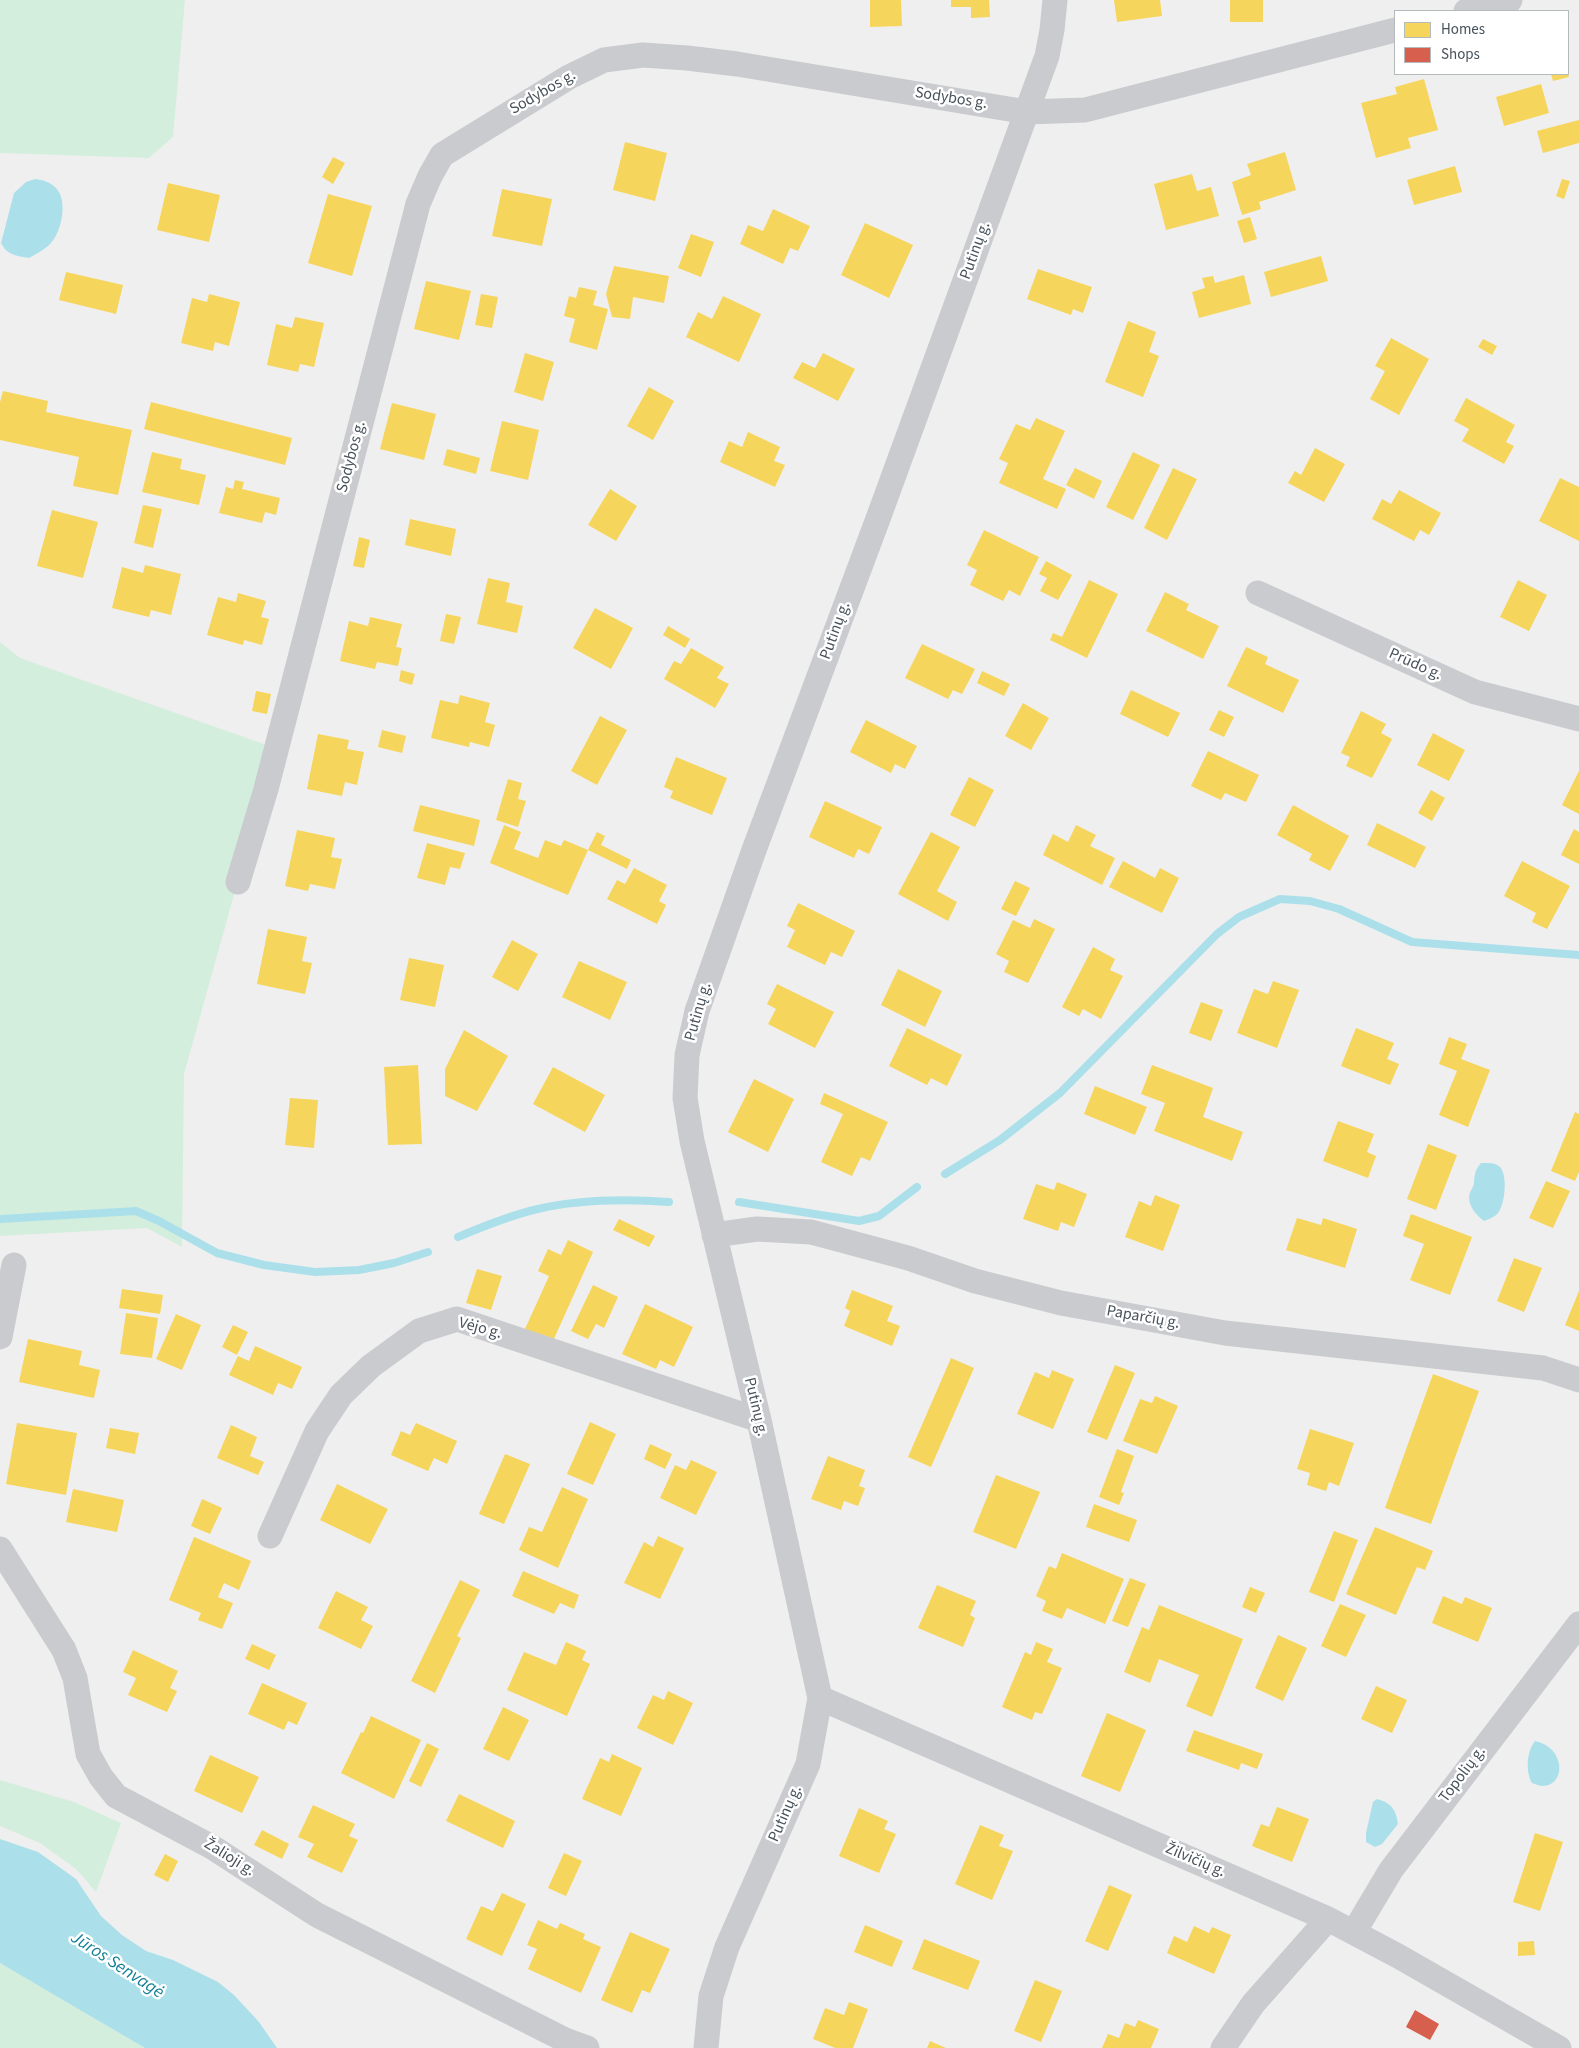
<!DOCTYPE html>
<html>
<head>
<meta charset="utf-8">
<style>
	body { margin:0 }
	#map { position:relative; width:1579px; height:2048px; overflow:hidden; background:#f0efef; font-family:"Source Sans 3",sans-serif }
	canvas { display:block }
	.legend { position:absolute; left:1394px; top:10px; width:175px; height:65px; box-sizing:border-box; background:#fff; border:1px solid #b5babd; margin:0; padding:6px 9px; list-style:none; font-size:15px; color:#47525b }
	.legend li { display:flex; align-items:center; gap:10px; height:25px }
	.legend b { width:25px; border:1px solid #b5babd }
</style>
</head>
<body>
<div id="map">
<canvas width="1579" height="2048"></canvas>
<ul class="legend">
<li><b style="height:14px;background:#f6d55c"></b>Homes</li>
<li><b style="height:14px;background:#d6604d"></b>Shops</li>
</ul>
</div>
<script>
const ctx = document.querySelector('canvas').getContext('2d');
ctx.lineJoin = 'round';
function fillPath(path, color) {
  ctx.fillStyle = color;
  ctx.fill(path, 'evenodd');
}
function strokePath(path, color, width, dash) {
  ctx.strokeStyle = color;
  ctx.lineWidth = width;
  ctx.lineCap = dash ? 'butt' : 'round';
  ctx.setLineDash(dash || []);
  ctx.stroke(path);
}
function drawText(font, color, halo, rows, align = 'center') {
  ctx.font = font + ' "Source Sans 3",sans-serif';
  ctx.lineWidth = 5;
  ctx.setLineDash([]);
  ctx.textBaseline = 'middle';
  ctx.strokeStyle = halo;
  ctx.fillStyle = color;
  for (const [text, x, y, turn = 0] of rows) {
    ctx.save();
    ctx.translate(x, y);
    ctx.rotate((+turn || 0) * Math.PI / 180);
    ctx.textAlign = isNaN(turn) ? turn : align;
    if (halo) ctx.strokeText(text, 0, 0);
    ctx.fillText(text, 0, 0);
    ctx.restore();
  }
}
const green = new Path2D(`
	M0 0H185L173 137 149 158 0 153Z
	M0 642 20 658 275 748 184 1074 182 1247 147 1228 0 1236Z
	M0 1780 74 1802 121 1823 96 1892 76 1869 40 1843 0 1826Z
	M0 1963 20 1973 145 2048H0Z`);
const water = new Path2D(`
	M35 179C44 180 50 182 56 188 68 200 62 231 51 243 46 249 36 254 29 258 16 256 7 255 1 243L14 193 26 182Z
	M1481 1163C1488 1163 1495 1162 1500 1167 1508 1175 1505 1205 1498 1213 1495 1217 1489 1219 1484 1221 1477 1216 1469 1207 1469 1197 1469 1192 1474 1187 1474 1182 1475 1173 1475 1170 1481 1163Z
	M1535 1741C1566 1747 1566 1786 1543 1786 1540 1786 1535 1784 1532 1783 1525 1771 1527 1751 1535 1741Z
	M1377 1799C1392 1803 1396 1810 1398 1824L1382 1844 1375 1847 1366 1842V1833L1373 1802Z
	M0 1839 38 1852 76 1879 101 1916 122 1935 146 1951 173 1960 218 1982 234 1995 259 2022 277 2048H145L0 1963Z`);
const homes = new Path2D(`
	M870 0H901L902 26 870 27Z
	M951 0H989L990 17 971 18V7H951Z
	M1114 0H1160L1162 16 1117 22Z
	M1230 0H1263V22H1230Z
	M1551 74H1568L1569 77 1553 81Z
	M1424 79 1438 130 1408 138 1411 148 1376 158 1361 103 1397 94 1395 87Z
	M1541 84 1549 113 1504 126 1496 97Z
	M1579 120V143L1543 153 1537 131Z
	M625 142 667 153 655 201 613 190Z
	M1285 152 1296 190 1259 202 1261 209 1242 215 1232 182 1251 175 1247 164Z
	M333 157 345 163 333 184 322 177Z
	M1455 166 1462 192 1414 205 1407 180Z
	M1192 174 1197 191 1211 187 1219 216 1166 230 1154 184Z
	M1562 179 1570 181 1564 199 1556 196Z
	M168 183 220 195 209 242 157 230Z
	M502 189 552 199 542 246 492 236Z
	M328 194 372 206 352 276 308 263Z
	M773 209 810 226 798 251 790 248 783 264 740 244 748 225 763 231Z
	M1250 217 1257 239 1244 243 1237 221Z
	M865 223 913 245 889 298 841 275Z
	M691 234 714 242 701 277 678 268Z
	M1321 256 1328 281 1271 297 1264 272Z
	M614 266 669 276 664 303 633 297 630 319 612 317 606 294Z
	M1038 269 1092 287 1083 313 1073 309 1071 315 1027 299Z
	M66 272 123 285 116 314 59 300Z
	M1244 275 1251 304 1199 318 1192 292 1205 288 1202 278 1213 276 1215 283Z
	M426 281 471 291 459 340 414 329Z
	M579 287 597 291 593 305 608 309 597 350 569 342 575 319 564 316 569 296 576 298Z
	M209 294 240 302 229 346 215 342 213 351 181 343 192 298 207 302Z
	M481 294 498 297 492 328 475 325Z
	M723 296 761 314 739 362 686 337 698 312 712 319Z
	M295 317 324 323 314 367 300 364 298 372 267 365 276 324 292 328Z
	M1128 321 1156 332 1149 352 1159 356 1143 397 1105 382Z
	M1391 338 1429 359 1399 415 1370 399 1385 371 1375 366Z
	M1483 339 1497 346 1492 355 1478 347Z
	M525 353 554 362 543 401 514 392Z
	M823 353 855 369 838 401 793 378 802 362 815 368Z
	M649 387 674 401 653 440 627 426Z
	M3 391 48 401 46 412 132 430 118 495 73 486 79 457 0 440V402Z
	M1466 398 1515 425 1506 442 1514 446 1504 464 1462 441 1469 429 1454 421Z
	M151 402 292 438 285 465 144 429Z
	M392 403 436 414 424 460 380 449Z
	M1036 418 1065 431 1043 479 1066 489 1057 509 999 483 1008 463 999 459 1016 424 1030 430Z
	M502 421 539 430 528 480 490 471Z
	M748 432 780 447 774 461 785 465 775 487 720 462 729 441 742 447Z
	M1315 448 1345 464 1324 502 1288 483 1295 471 1301 475Z
	M447 449 480 458 476 474 443 465Z
	M152 452 182 459 180 469 206 475 199 505 142 492Z
	M1133 452 1160 465 1133 520 1106 507Z
	M1075 468 1102 481 1094 499 1066 485Z
	M1173 468 1197 479 1167 540 1144 528Z
	M1560 478 1579 487V541L1539 521Z
	M235 480 244 482 242 489 280 498 276 515 265 512 262 523 219 513 226 487 233 489Z
	M610 489 637 506 616 541 588 525Z
	M1399 490 1441 513 1429 535 1420 530 1414 541 1372 519 1382 499 1391 504Z
	M143 505 162 509 153 548 134 543Z
	M52 510 98 522 83 578 37 566Z
	M410 519 456 529 451 556 405 545Z
	M984 530 1039 557 1020 596 1009 590 1003 601 970 585 977 570 967 565Z
	M359 537 370 540 364 568 353 566Z
	M1046 561 1072 575 1058 600 1040 591 1047 578 1039 574Z
	M145 565 181 574 171 615 151 610 149 617 112 608 122 567 143 573Z
	M488 578 510 583 506 602 523 606 517 633 477 624Z
	M1089 580 1118 594 1087 658 1050 640 1053 633 1062 637Z
	M1518 580 1547 595 1529 631 1500 617Z
	M1165 592 1189 604 1186 610 1219 626 1203 659 1146 631Z
	M238 593 266 601 261 617 269 619 262 645 244 640 243 645 207 635 218 597 236 602Z
	M595 608 633 628 611 669 573 648Z
	M446 614 461 617 454 644 440 641Z
	M370 617 402 624 396 647 402 648 398 666 377 662 375 669 340 661 349 621 368 626Z
	M668 626 690 639 685 648 663 635Z
	M922 644 975 669 962 694 953 690 948 699 905 678Z
	M1246 647 1268 657 1265 664 1299 680 1283 713 1227 686Z
	M691 648 724 667 717 678 729 684 715 708 664 679 674 661 681 664Z
	M401 670 415 674 412 685 399 681Z
	M982 671 1010 684 1004 696 977 683Z
	M1131 690 1180 713 1168 737 1120 714Z
	M256 691 271 694 267 714 252 711Z
	M460 695 490 703 485 722 495 725 489 747 470 742 469 747 431 738 440 700 458 704Z
	M1023 703 1049 718 1031 750 1005 736Z
	M1219 710 1234 717 1224 737 1209 730Z
	M1361 711 1386 724 1381 733 1392 739 1372 778 1346 766 1350 757 1341 753Z
	M600 716 627 730 597 785 571 771Z
	M866 720 917 746 905 769 895 764 891 773 850 752Z
	M382 730 406 736 402 753 378 747Z
	M1433 733 1465 750 1449 781 1417 765Z
	M318 734 349 740 347 749 364 752 357 785 345 782 342 796 307 789Z
	M1208 751 1259 775 1246 802 1225 793 1221 800 1191 786Z
	M676 757 727 778 712 815 670 798 673 791 664 787Z
	M1579 771V814L1562 805Z
	M969 777 994 790 975 827 950 815Z
	M508 779 522 783 518 799 526 801 518 827 496 820Z
	M1431 790 1445 798 1432 821 1418 813Z
	M825 801 882 827 869 854 858 849 854 858 809 837Z
	M420 805 480 820 474 846 413 831Z
	M1293 805 1349 836 1330 871 1309 860 1312 854 1277 835Z
	M1377 823 1426 847 1415 868 1367 845Z
	M504 825 521 832 514 849 538 858 545 840 561 846 564 840 588 850 597 832 605 836 601 845 631 860 627 869 588 850 568 895 490 863Z
	M1076 825 1096 835 1090 846 1115 858 1102 885 1043 855 1053 834 1068 842Z
	M1574 829 1579 832V864L1561 855Z
	M297 830 335 838 331 857 342 859 335 889 310 884 308 891 285 886Z
	M931 832 960 847 937 891 957 902 948 921 898 894Z
	M427 843 465 853 460 869 450 867 445 885 417 878Z
	M1123 861 1155 878 1160 868 1179 878 1162 913 1109 887Z
	M1522 861 1570 886 1547 929 1532 922 1536 913 1504 896Z
	M634 868 667 885 659 901 666 905 657 924 607 899 617 880 625 884Z
	M1015 881 1030 888 1016 916 1001 909Z
	M798 903 855 931 842 957 831 952 825 965 787 947 795 930 787 926Z
	M1034 919 1055 929 1028 983 1004 972 1009 961 996 954 1013 920 1030 928Z
	M268 929 307 937 302 961 312 963 305 994 257 984Z
	M512 940 538 954 518 991 492 977Z
	M1093 947 1115 959 1110 970 1123 976 1101 1019 1083 1009 1079 1016 1062 1007Z
	M409 958 444 965 435 1007 400 1000Z
	M579 961 627 982 610 1020 562 997Z
	M898 969 942 991 925 1027 881 1005Z
	M1273 981 1299 990 1277 1048 1237 1033 1254 989 1268 994Z
	M777 984 834 1012 815 1048 768 1024 776 1009 767 1004Z
	M1201 1002 1223 1010 1211 1041 1189 1033Z
	M907 1028 962 1055 947 1086 931 1078 927 1085 889 1066Z
	M1356 1028 1394 1043 1387 1059 1399 1064 1390 1085 1341 1066Z
	M464 1030 508 1056 477 1111 445 1096V1069Z
	M1449 1037 1467 1044 1461 1059 1490 1070 1468 1127 1439 1115 1457 1071 1439 1064Z
	M418 1065 422 1144 388 1145 384 1067Z
	M1152 1065 1213 1088 1203 1117 1243 1132 1232 1161 1154 1131 1165 1103 1141 1094Z
	M553 1067 605 1095 585 1132 533 1104Z
	M754 1079 794 1099 768 1152 728 1132Z
	M1095 1086 1147 1107 1135 1135 1084 1114Z
	M824 1093 888 1122 870 1161 861 1157 852 1176 821 1162 843 1114 820 1104Z
	M290 1098 318 1100 314 1148 285 1145Z
	M1575 1112 1579 1114V1172L1575 1181 1551 1171Z
	M1338 1121 1374 1134 1367 1152 1376 1156 1368 1178 1323 1161Z
	M1428 1144 1457 1155 1436 1210 1407 1199Z
	M1546 1181 1570 1191 1553 1228 1529 1218Z
	M1057 1182 1087 1194 1074 1227 1061 1222 1058 1231 1023 1219 1036 1184 1054 1190Z
	M1155 1195 1180 1205 1163 1251 1125 1237 1139 1201 1151 1206Z
	M1411 1214 1472 1237 1450 1295 1410 1280 1424 1244 1403 1236Z
	M1297 1218 1321 1225 1323 1218 1357 1229 1345 1268 1286 1250Z
	M619 1219 655 1236 649 1247 613 1230Z
	M568 1240 593 1252 553 1341 525 1329 549 1276 538 1271 548 1249 561 1255Z
	M1514 1258 1542 1268 1524 1312 1497 1301Z
	M477 1269 502 1276 491 1310 466 1303Z
	M593 1285 618 1297 604 1328 596 1324 588 1339 571 1331Z
	M122 1289 163 1295 160 1314 119 1308Z
	M852 1290 893 1306 887 1321 900 1326 892 1346 844 1326 850 1311 845 1308Z
	M1579 1291V1331L1565 1325Z
	M645 1304 693 1327 674 1367 660 1360 656 1369 622 1354Z
	M126 1313 158 1318 152 1358 120 1354Z
	M176 1314 201 1325 182 1370 156 1359Z
	M233 1325 248 1332 237 1355 222 1347Z
	M28 1339 82 1351 79 1365 100 1370 94 1398 19 1382Z
	M255 1346 302 1367 292 1389 278 1383 273 1395 229 1375 238 1356 249 1361Z
	M951 1358 974 1368 931 1467 908 1457Z
	M1115 1365 1135 1373 1107 1440 1087 1432Z
	M1052 1370 1074 1379 1053 1429 1017 1414 1035 1372 1049 1378Z
	M1433 1374 1479 1391 1431 1524 1385 1508Z
	M1155 1396 1178 1406 1157 1454 1123 1441 1140 1399 1152 1403Z
	M590 1422 616 1434 593 1485 567 1474Z
	M17 1423 77 1433 66 1495 6 1484Z
	M416 1423 457 1441 447 1464 434 1458 428 1471 391 1455 401 1431 410 1435Z
	M231 1425 257 1437 250 1456 264 1462 258 1475 217 1458Z
	M110 1428 139 1433 135 1454 106 1448Z
	M1310 1429 1354 1443 1339 1486 1329 1482 1326 1491 1307 1485 1310 1473 1297 1469Z
	M650 1444 672 1454 665 1469 644 1459Z
	M1117 1449 1134 1456 1121 1492 1124 1493 1119 1505 1099 1497Z
	M505 1454 530 1464 504 1524 479 1514Z
	M828 1456 865 1470 859 1486 865 1488 858 1506 844 1501 841 1510 811 1499Z
	M691 1460 717 1472 696 1515 660 1498 675 1465 686 1470Z
	M996 1475 1040 1492 1016 1549 973 1532Z
	M337 1484 388 1509 370 1544 320 1520Z
	M562 1487 588 1499 558 1568 519 1550 529 1527 542 1532Z
	M73 1489 124 1500 117 1532 66 1522Z
	M202 1499 222 1508 210 1534 191 1526Z
	M1094 1504 1137 1520 1129 1542 1086 1527Z
	M1375 1527 1433 1551 1425 1570 1417 1567 1396 1615 1346 1594Z
	M1334 1531 1358 1540 1334 1602 1309 1592Z
	M658 1536 684 1548 660 1599 624 1583 644 1542 653 1547Z
	M194 1537 251 1561 239 1590 224 1583 218 1597 233 1603 222 1629 198 1620 201 1613 169 1600Z
	M1062 1553 1124 1579 1105 1624 1067 1608 1062 1619 1042 1611 1046 1601 1036 1596 1049 1566 1056 1569Z
	M523 1571 579 1595 574 1609 560 1603 554 1614 512 1596Z
	M1130 1578 1146 1584 1128 1627 1112 1621Z
	M460 1580 480 1590 457 1636 461 1638 435 1693 411 1681Z
	M937 1585 976 1601 970 1615 975 1618 963 1647 918 1628Z
	M1250 1587 1265 1593 1256 1613 1242 1607Z
	M336 1591 368 1607 361 1620 373 1626 361 1649 318 1628Z
	M1443 1596 1462 1604 1465 1597 1492 1608 1478 1642 1432 1623Z
	M1340 1604 1366 1615 1346 1657 1321 1646Z
	M1159 1605 1243 1639 1212 1717 1186 1706 1199 1675 1159 1659 1150 1683 1124 1672 1142 1627 1149 1630Z
	M1278 1635 1307 1648 1283 1701 1255 1688Z
	M566 1642 586 1651 582 1660 590 1664 567 1716 507 1690 524 1652 556 1665Z
	M1036 1642 1053 1649 1047 1662 1062 1668 1042 1714 1035 1712 1032 1720 1002 1707 1025 1652 1031 1655Z
	M252 1644 276 1655 269 1670 245 1659Z
	M133 1650 178 1671 170 1688 177 1691 167 1712 128 1695 136 1678 123 1672Z
	M262 1683 307 1703 297 1725 288 1721 284 1730 248 1714Z
	M1376 1686 1407 1700 1392 1733 1361 1719Z
	M668 1691 693 1703 673 1745 637 1728 653 1695 664 1700Z
	M503 1707 529 1720 509 1761 483 1749Z
	M1107 1713 1146 1730 1120 1792 1081 1776Z
	M371 1716 421 1740 394 1799 341 1773 361 1732 363 1733Z
	M1194 1730 1263 1754 1257 1769 1241 1763 1239 1770 1186 1751Z
	M427 1743 439 1749 421 1787 409 1781Z
	M612 1754 642 1768 621 1816 582 1799 600 1758 609 1762Z
	M210 1755 259 1777 242 1813 194 1791Z
	M459 1794 515 1821 503 1848 446 1821Z
	M313 1805 355 1824 349 1836 358 1840 342 1873 307 1857 314 1844 298 1837Z
	M1277 1807 1309 1819 1292 1862 1252 1846 1261 1824 1269 1827Z
	M859 1808 888 1821 884 1829 896 1834 879 1873 839 1856Z
	M980 1825 1004 1835 999 1846 1013 1851 992 1900 955 1884Z
	M262 1830 289 1844 282 1859 254 1845Z
	M1535 1833 1563 1842 1540 1911 1513 1902Z
	M564 1853 582 1861 566 1896 548 1888Z
	M165 1854 178 1861 168 1882 154 1875Z
	M1109 1885 1132 1895 1108 1951 1085 1941Z
	M502 1893 526 1904 502 1956 466 1939 481 1906 493 1911Z
	M538 1920 557 1929 560 1923 585 1934 583 1939 601 1947 581 1993 528 1969 537 1949 527 1945Z
	M865 1925 903 1941 892 1967 854 1952Z
	M1194 1926 1209 1933 1212 1927 1231 1935 1214 1974 1167 1953 1174 1936 1187 1942Z
	M630 1932 670 1949 650 1993 642 1990 632 2013 601 2000Z
	M924 1939 980 1961 968 1990 912 1969Z
	M1534 1941 1535 1955 1518 1956V1942Z
	M1035 1980 1062 1991 1041 2042 1014 2031Z
	M849 2002 868 2009 853 2048H835L813 2039 825 2008 844 2015Z
	M1138 2020 1159 2029 1151 2048H1102L1108 2034 1119 2038 1125 2023 1135 2027Z
	M930 2041 946 2048H927Z`);
const shops = new Path2D(`
	M1415 2010 1439 2024 1430 2040 1406 2027Z`);
const stream = new Path2D(`
	M945 1174 1000 1140 1060 1093 1217 934 1239 917 1280 899 1310 901 1339 909 1412 942 1579 955
	M739 1202 859 1221 879 1216 917 1187
	M0 1219 136 1211 159 1221 217 1253 264 1265 315 1272 359 1270 394 1263 428 1252
	M458 1237C484 1226 511 1215 538 1209 581 1199 626 1199 669 1202`);
const minor = new Path2D(`
	M1466 11 1510 0
	M1258 593 1475 692 1579 719
	M238 882 266 789 418 204 430 176 442 155 569 77 604 60 643 55 687 58 737 64 1027 112 1085 110 1395 30
	M714 1235 757 1229 811 1232 908 1258 975 1281 1061 1303 1225 1333 1543 1368 1579 1380
	M0 1337 14 1265
	M270 1536 317 1431 341 1395 371 1366 419 1331 457 1319 759 1420
	M0 1549 64 1650 75 1678 88 1754 101 1777 116 1796 212 1847 317 1915 565 2040 587 2048
	M820 1698 1328 1919 1398 1956 1559 2048
	M1354 1932 1391 1870 1579 1624
	M706 2048 711 1996 727 1947 808 1764 820 1698 759 1420 692 1141 685 1098 687 1055 697 1011 754 850 879 516 1047 56 1052 30 1055 0
	M1223 2048 1253 2004 1328 1919`);
const streetNames = [
	["Sodybos g.",543,93,-30],
	["Sodybos g.",951,99,9],
	["Putinų g.",976,251,-70],
	["Sodybos g.",352,457,-75],
	["Putinų g.",836,631,-70],
	["Prūdo g.",1415,665,24],
	["Putinų g.",699,1012,-74],
	["Paparčių g.",1143,1318,10],
	["Vėjo g.",480,1329,15],
	["Putinų g.",755,1407,77],
	["Topolių g.",1463,1775,-53],
	["Putinų g.",786,1814,-66],
	["Žalioji g.",229,1858,32],
	["Žilvičių g.",1195,1861,23]
];
const waterNames = [
	["Jūros Senvagė",117,1966,33]
];
fillPath(green, '#d4eedd');
fillPath(water, '#abe0eb');
fillPath(homes, '#f6d55c');
fillPath(shops, '#d6604d');
strokePath(stream, '#abe0eb', 8);
strokePath(minor, '#c9cbce', 25);
drawText('16px', '#47525b', '#fff', streetNames);
drawText('italic 18px', '#117f95', '#fff', waterNames);
</script>
</body>
</html>
